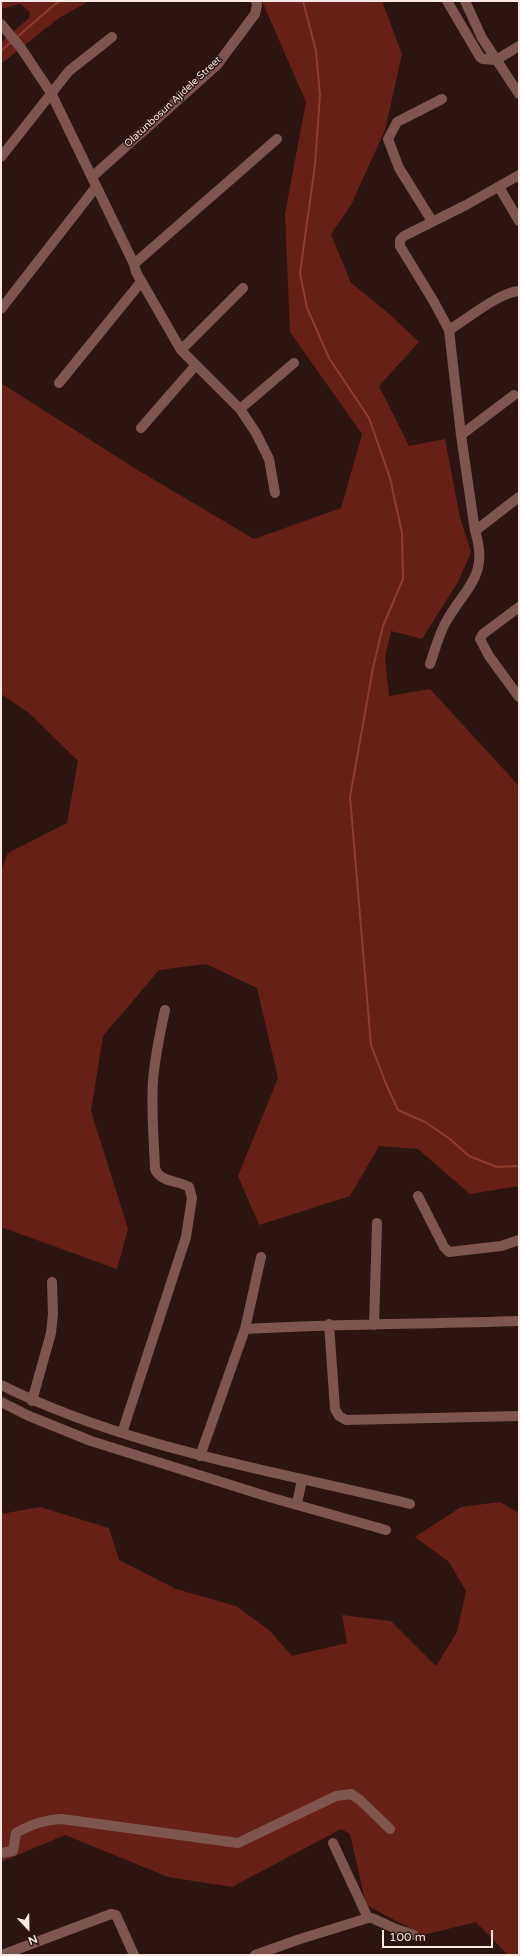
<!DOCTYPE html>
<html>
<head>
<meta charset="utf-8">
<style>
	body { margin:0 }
	#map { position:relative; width:520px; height:1956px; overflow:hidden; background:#2c1410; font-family:"Varela Round",sans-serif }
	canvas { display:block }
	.frame { position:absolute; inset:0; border:2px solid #fae8e5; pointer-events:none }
	.north { position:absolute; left:8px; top:1908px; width:40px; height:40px; -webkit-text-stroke:3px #2c1410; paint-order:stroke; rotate:158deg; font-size:11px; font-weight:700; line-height:16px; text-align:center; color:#fae8e5 }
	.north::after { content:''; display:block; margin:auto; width:14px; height:18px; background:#fae8e5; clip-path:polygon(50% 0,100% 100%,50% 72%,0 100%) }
	.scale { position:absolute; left:382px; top:1930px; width:111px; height:18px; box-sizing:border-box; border:2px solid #fae8e5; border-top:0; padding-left:5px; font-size:12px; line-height:14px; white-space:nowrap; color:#fae8e5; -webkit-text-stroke:3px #2c1410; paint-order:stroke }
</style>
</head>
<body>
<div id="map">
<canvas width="520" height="1956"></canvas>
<div class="frame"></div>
<div class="north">N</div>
<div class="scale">100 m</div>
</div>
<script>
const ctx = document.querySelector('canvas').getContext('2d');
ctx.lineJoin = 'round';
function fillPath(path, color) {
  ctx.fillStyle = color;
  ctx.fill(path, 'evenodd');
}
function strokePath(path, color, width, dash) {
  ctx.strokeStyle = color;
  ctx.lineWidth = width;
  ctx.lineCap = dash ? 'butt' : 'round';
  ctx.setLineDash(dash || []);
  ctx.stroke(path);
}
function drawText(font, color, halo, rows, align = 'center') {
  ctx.font = font + ' "Varela Round",sans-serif';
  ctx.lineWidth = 3;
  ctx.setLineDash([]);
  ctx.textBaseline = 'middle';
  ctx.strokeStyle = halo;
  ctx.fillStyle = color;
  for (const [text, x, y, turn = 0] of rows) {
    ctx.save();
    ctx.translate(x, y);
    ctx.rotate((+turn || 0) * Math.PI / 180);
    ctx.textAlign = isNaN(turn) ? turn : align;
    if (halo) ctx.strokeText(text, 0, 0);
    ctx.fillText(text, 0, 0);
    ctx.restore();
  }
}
const green = new Path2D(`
	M1 1H89L59 18 1 64V42L29 18 30 12 20 4 1 9Z
	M262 1H382L402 54 385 130 351 205 331 234 351 283 386 311 419 342 379 386 409 446 445 439 460 517 471 552 458 582 422 639 391 631 385 658 389 696 430 689 519 786V1186L470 1194 418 1149 379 1146 350 1196 259 1225 238 1176 278 1078 257 988 206 964 159 970 103 1036 91 1111 128 1229 117 1269 1 1227V871L8 853 67 823 78 761 29 713 1 694V383L136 469 254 539 341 508 362 434 290 332 285 214 306 102Z
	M500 1502 519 1513V1955H508L476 1922 423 1935 366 1905 350 1834 341 1829 232 1887 168 1877 65 1835 1 1862V1514L40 1507 109 1528 119 1560 176 1589 236 1606 269 1630 292 1656 347 1643 342 1615 391 1621 436 1666 457 1632 466 1591 449 1562 415 1537 461 1507Z`);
const stream = new Path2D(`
	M303 1 316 51 320 95 315 165 300 273 307 308 329 358 369 418 390 478 402 533 403 579 383 626 373 668 350 797 371 1045 386 1084 398 1110 425 1122 450 1139 469 1156 497 1167 519 1166
	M16 38 55 4 61 1
	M1 51 11 42`);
const minor = new Path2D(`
	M447 1 480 57 483 59 496 60
	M465 1 482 38 519 94
	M1 24 21 48 51 93 134 264 136 272 181 350 240 409 256 433 269 459 275 493
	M496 60 519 46
	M1 157 69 71 112 37
	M92 177 217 65 255 14 257 5 256 1
	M499 187 519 221
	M432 221 399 168 388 139 397 122 442 99
	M134 264 277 139
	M1 309 96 187
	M449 330C467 319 500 292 519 291
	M181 350 243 288
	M59 383 141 282
	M240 409 294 363
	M141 428 195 366
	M461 435 514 395
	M475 531 461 435 449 330 434 302 400 246V240L404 236 466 205 519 175
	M519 607 483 634 480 639 489 656 519 697
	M430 664C435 650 439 633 447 620 467 586 489 575 475 531L519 497
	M418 1196 444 1247 449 1252 501 1246 519 1240
	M329 1324 335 1409 339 1416 346 1420 519 1416
	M374 1325 377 1223
	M245 1329C336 1324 428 1324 519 1321
	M1 1385C130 1449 272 1470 410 1504
	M32 1401 51 1333 53 1314 52 1282
	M1 1402 29 1416 91 1441 269 1497 386 1530
	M122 1433 186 1237 192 1198 189 1187C178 1180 161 1183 155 1169 154 1140 151 1110 153 1080 155 1056 160 1033 165 1010
	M200 1456 245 1329 261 1257
	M297 1503 302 1480
	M333 1843 368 1918
	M1 1853 13 1851 16 1833C32 1824 44 1820 62 1819L238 1843 336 1796 351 1794 360 1800 390 1829
	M2 1955 111 1914 116 1915 134 1955
	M255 1955 300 1939 368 1918H372L396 1929 414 1935`);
const streetNames = [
	["Olatunbosun Ajidele Street",173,102,-43]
];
fillPath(green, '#662018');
strokePath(stream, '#923b30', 2);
strokePath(minor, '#7e564f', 10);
drawText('10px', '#fae8e5', '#2c1410', streetNames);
</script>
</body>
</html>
